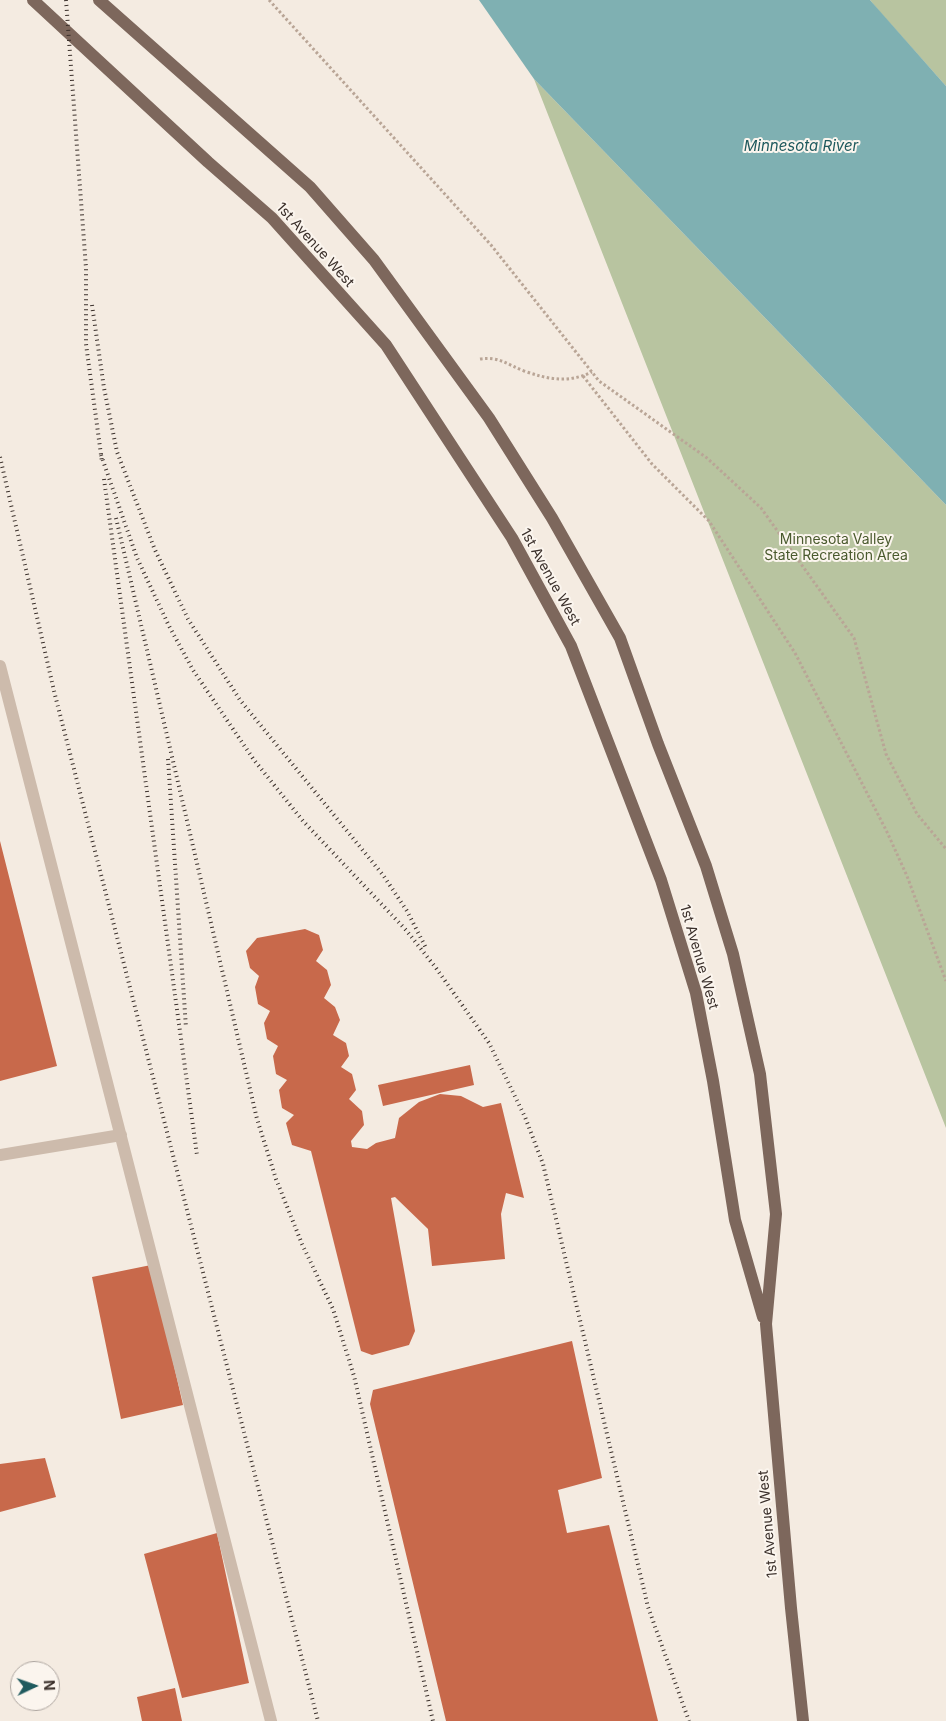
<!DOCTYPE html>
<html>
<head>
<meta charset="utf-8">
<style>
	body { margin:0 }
	#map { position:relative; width:946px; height:1721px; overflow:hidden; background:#f4ebe1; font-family:Inter,sans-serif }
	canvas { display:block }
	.north { position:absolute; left:10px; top:1661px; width:50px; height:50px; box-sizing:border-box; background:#fbf5ee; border:1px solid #aea6a0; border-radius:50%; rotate:87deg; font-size:14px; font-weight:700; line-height:20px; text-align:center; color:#3b302b }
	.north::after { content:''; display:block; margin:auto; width:18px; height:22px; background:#1f5a5e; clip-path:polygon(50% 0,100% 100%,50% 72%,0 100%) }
</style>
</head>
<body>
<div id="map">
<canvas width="946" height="1721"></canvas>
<div class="north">N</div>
</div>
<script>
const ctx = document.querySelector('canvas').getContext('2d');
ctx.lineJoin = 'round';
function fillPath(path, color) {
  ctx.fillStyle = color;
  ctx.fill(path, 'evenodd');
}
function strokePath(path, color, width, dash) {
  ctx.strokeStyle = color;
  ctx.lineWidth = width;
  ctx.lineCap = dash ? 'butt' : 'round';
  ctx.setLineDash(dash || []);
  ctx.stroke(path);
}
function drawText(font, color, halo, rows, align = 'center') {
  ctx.font = font + ' Inter,sans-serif';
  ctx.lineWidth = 4;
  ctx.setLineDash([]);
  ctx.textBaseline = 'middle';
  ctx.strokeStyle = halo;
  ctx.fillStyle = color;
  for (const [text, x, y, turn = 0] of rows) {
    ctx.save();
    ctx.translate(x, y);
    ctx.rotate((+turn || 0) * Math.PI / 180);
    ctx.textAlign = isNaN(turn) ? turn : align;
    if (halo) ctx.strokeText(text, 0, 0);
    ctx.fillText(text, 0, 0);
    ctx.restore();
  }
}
const green = new Path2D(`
	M870 0H946V86L880 12Z
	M534 79 946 505V1128Z`);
const water = new Path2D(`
	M479 0H870L946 86V505L534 79Z`);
const building = new Path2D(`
	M0 841 57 1066 0 1081Z
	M305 929 319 935 323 950 316 961 327 970 331 985 324 998 335 1007 340 1020 333 1035 346 1043 349 1056 341 1067 352 1074 356 1090 349 1099 362 1111 364 1125 351 1141 352 1147 367 1149 376 1143 395 1138 399 1118 419 1102 440 1094 461 1096 483 1107 501 1103 524 1198 506 1193 501 1214 505 1259 432 1266 428 1229 395 1197 391 1198 415 1331 409 1345 372 1355 361 1351 311 1151 292 1145 286 1123 294 1115 282 1108 279 1090 287 1080 276 1074 273 1056 278 1046 267 1039 264 1023 270 1011 258 1004 255 987 259 976 250 968 246 951 257 938Z
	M470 1065 474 1085 383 1106 378 1085Z
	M151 1265 183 1405 121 1419 92 1277Z
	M572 1341 602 1478 558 1490 567 1533 609 1525 658 1721H446L370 1404 373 1390Z
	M45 1458 56 1497 0 1512V1464Z
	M217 1533 249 1683 182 1698 144 1554Z
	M175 1688 182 1721H142L137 1697Z`);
const path = new Path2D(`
	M269 0 491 245 599 381 707 458 761 508 854 638 886 754 917 814 946 849
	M480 359C499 356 508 365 524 371 550 380 568 383 592 372
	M583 376 652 464 709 521 795 653 887 832 907 876 946 981`);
const service = new Path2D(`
	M0 666 271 1721
	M0 1155 121 1135`);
const primary = new Path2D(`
	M33 0 208 162 272 218 386 345 512 538 571 646 661 880 696 993 713 1081 735 1220 763 1317
	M99 0 310 187 374 260 489 418 552 518 620 638 658 744 706 866 733 954 760 1074 776 1214 766 1324 791 1608 803 1721`);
const rail = new Path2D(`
	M66 0 86 268V344L102 462
	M92 305 104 388 117 452 155 550 188 619 240 700 383 875 407 911 426 948
	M101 455 137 558 169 626 193 670 254 760 303 821 406 930 436 968 489 1043 525 1117 543 1164 648 1607 689 1721
	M0 457 55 695 318 1721
	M104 479 197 1155
	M116 518 257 1119 276 1179 302 1244 333 1309 354 1376 433 1721
	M168 759 186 1028`);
const streetNames = [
	["1st Avenue West",315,245,48],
	["1st Avenue West",550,577,61],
	["1st Avenue West",699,957,74],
	["1st Avenue West",768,1524,-95]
];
const parkNames = [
	["Minnesota Valley",836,540],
	["State Recreation Area",836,556]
];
const waterNames = [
	["Minnesota River",801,146]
];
fillPath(green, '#b8c4a0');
fillPath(water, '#7fb0b2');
fillPath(building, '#c8694b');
strokePath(path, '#b9a596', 3, [2.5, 2.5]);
strokePath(service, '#cdbbac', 12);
strokePath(primary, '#7d675c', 12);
strokePath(rail, '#3b302b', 4, [1, 4]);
drawText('14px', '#3b302b', '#fbf5ee', streetNames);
drawText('14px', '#4a5a2e', '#fbf5ee', parkNames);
drawText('italic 15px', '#1f5a5e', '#fbf5ee', waterNames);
</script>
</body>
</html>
